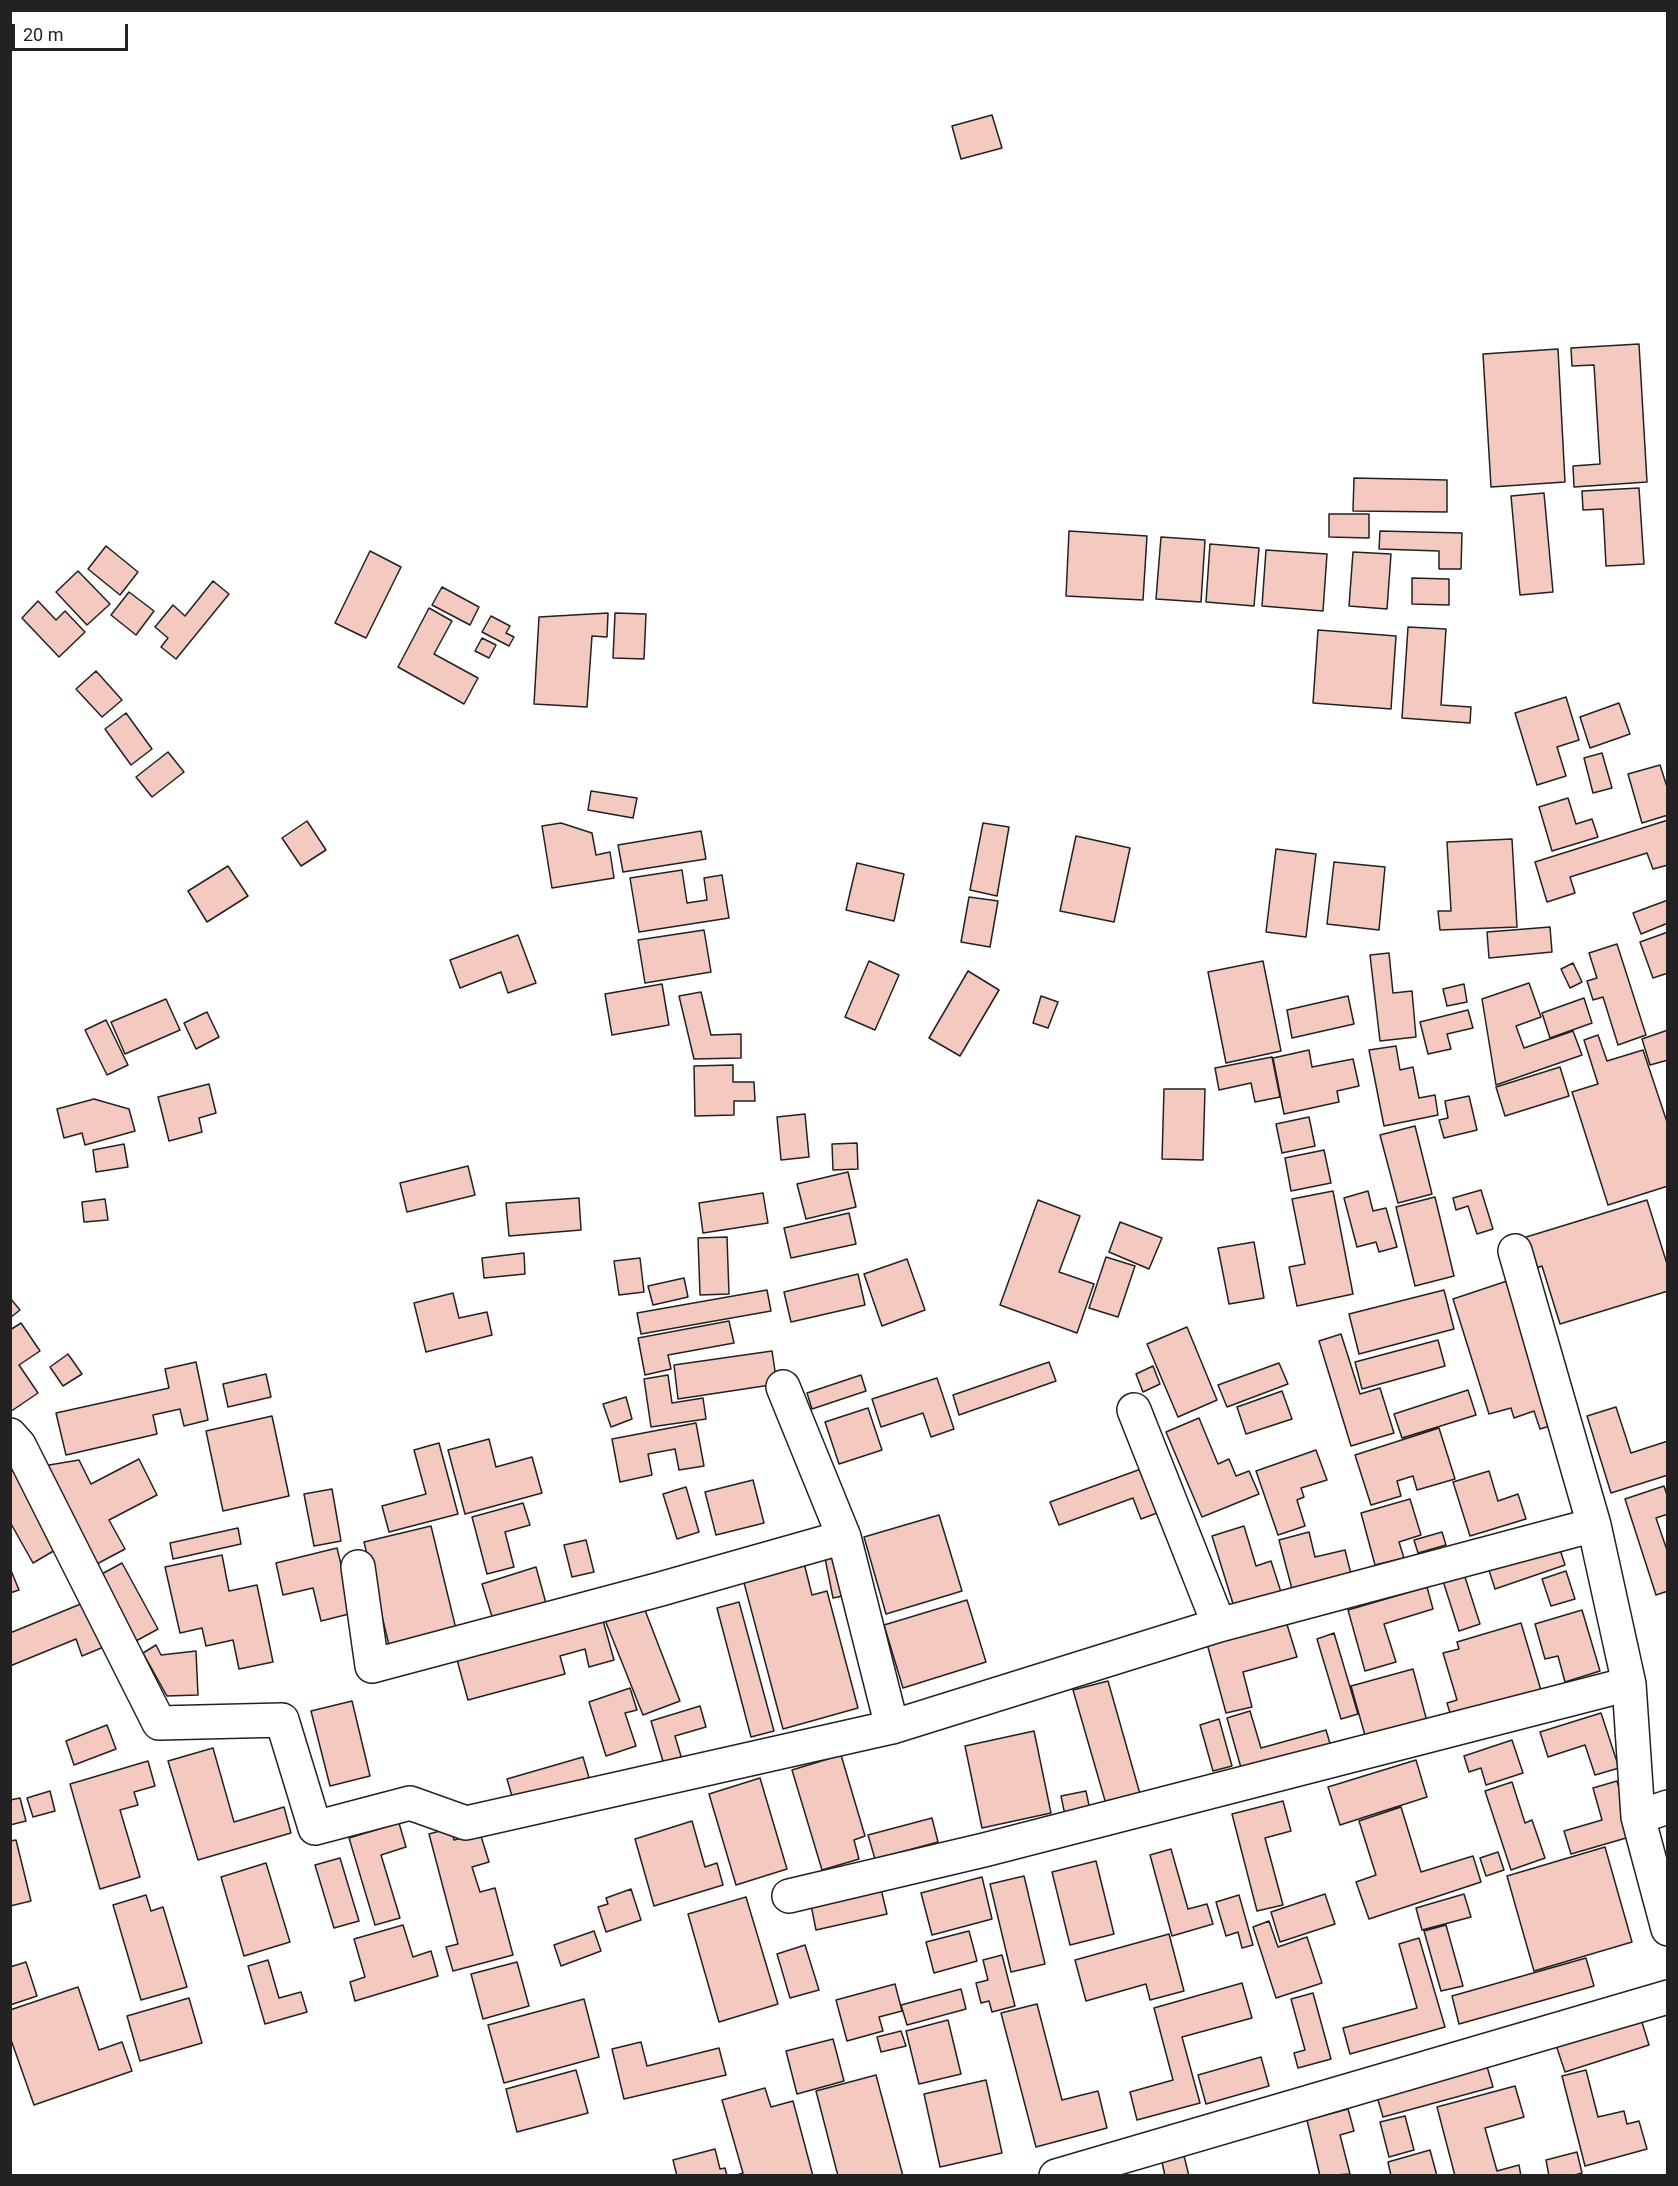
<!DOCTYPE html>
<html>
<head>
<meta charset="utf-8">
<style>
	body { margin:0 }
	#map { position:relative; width:1678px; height:2186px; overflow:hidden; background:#fff; font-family:Roboto,sans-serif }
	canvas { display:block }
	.frame { position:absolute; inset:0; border:12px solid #222; pointer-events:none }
	.scale { position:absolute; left:12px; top:24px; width:116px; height:27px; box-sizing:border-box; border:3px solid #222; border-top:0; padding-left:8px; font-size:18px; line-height:21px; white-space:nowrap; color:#222; -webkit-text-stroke:4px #fff; paint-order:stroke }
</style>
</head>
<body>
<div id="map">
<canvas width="1678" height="2186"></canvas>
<div class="frame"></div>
<div class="scale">20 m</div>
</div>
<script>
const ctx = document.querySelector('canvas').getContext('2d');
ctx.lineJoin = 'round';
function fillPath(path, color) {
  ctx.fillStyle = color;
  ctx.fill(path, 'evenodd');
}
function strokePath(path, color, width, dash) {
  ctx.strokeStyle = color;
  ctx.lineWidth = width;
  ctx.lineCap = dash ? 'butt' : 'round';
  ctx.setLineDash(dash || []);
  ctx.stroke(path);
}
const building = new Path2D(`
	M992 115 1002 148 961 159 952 126Z
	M1639 344 1647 482 1574 487 1573 466 1600 464 1594 365 1572 366 1571 348Z
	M1558 349 1565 482 1491 487 1483 354Z
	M1354 478 1447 480V512L1353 511Z
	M1639 488 1644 564 1606 566 1603 509 1583 510 1582 491Z
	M1544 493 1553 592 1520 595 1511 496Z
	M1329 514H1369V538L1329 537Z
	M1069 531 1147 536 1143 600 1066 596Z
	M1380 531 1462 533 1461 569H1439V551L1379 549Z
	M1161 537 1205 540 1201 602 1156 599Z
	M1210 544 1259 548 1254 606 1206 602Z
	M106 546 138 572 120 595 88 569Z
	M1266 550 1327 554 1323 611 1262 606Z
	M370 551 401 567 366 638 335 623Z
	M1353 552 1391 554 1387 609 1349 606Z
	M78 571 110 604 87 625 56 592Z
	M1412 578 1449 579V605L1412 604Z
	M213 581 229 594 176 659 161 647 168 638 155 627 173 605 185 616Z
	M442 587 479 607 470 625 432 605Z
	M129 592 154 611 136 635 111 615Z
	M38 601 56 620 65 611 85 632 59 657 22 618Z
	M429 608 452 621 434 654 478 678 464 704 398 667Z
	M608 613 607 637 592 636 587 707 534 704 539 617Z
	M615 613 646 614 644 659 613 658Z
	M491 616 510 626 506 633 514 637 509 646 482 632Z
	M1408 627 1446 629 1441 705 1471 707 1470 723 1402 718Z
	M1318 630 1396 636 1391 709 1313 703Z
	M482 638 496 645 489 658 475 651Z
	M96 671 122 700 102 717 76 689Z
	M1566 697 1579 740 1557 747 1566 776 1537 785 1515 713Z
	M1619 703 1630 734 1590 748 1580 717Z
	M126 713 152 749 131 765 105 729Z
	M168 752 184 772 152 797 136 777Z
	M1602 753 1612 788 1593 793 1584 758Z
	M1660 765 1668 790V815L1642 823 1628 774Z
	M591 791 637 798 633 818 588 810Z
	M1568 798 1576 824 1592 819 1598 837 1552 851 1539 807Z
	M1668 820V865L1653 869 1647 853 1570 877 1575 893 1547 902 1535 862Z
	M307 821 326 850 301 866 282 838Z
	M561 823 592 833 596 855 610 852 614 878 552 888 542 826Z
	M983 823 1009 827 997 896 970 890Z
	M701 831 706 859 623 872 618 845Z
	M1076 836 1130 848 1114 922 1060 911Z
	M1512 839 1517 927 1440 930 1438 911H1451L1447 842Z
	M1276 849 1316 854 1306 937 1266 932Z
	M1334 862 1385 867 1379 930 1327 924Z
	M857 863 904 874 894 921 846 910Z
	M228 866 248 896 207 922 188 891Z
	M682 870 687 903 707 900 704 878 722 875 729 918 639 932 630 878Z
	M969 897 998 901 990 947 961 942Z
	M1668 900V923L1641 934 1633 913Z
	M1550 927 1552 952 1489 958 1487 932Z
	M704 930 711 972 645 983 638 940Z
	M1668 932V973L1653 978 1640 942Z
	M518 935 536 983 508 993 501 972 460 988 450 960Z
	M1617 944 1646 1035 1618 1045 1603 997 1593 1000 1587 981 1597 978 1589 953Z
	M1389 953 1393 993 1412 991 1416 1037 1380 1041 1370 955Z
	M869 961 899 975 875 1030 845 1017Z
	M1263 961 1281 1051 1226 1063 1208 972Z
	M1573 963 1582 982 1570 988 1561 969Z
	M968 971 999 990 960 1056 929 1038Z
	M1529 983 1541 1017 1516 1026 1524 1048 1573 1031 1582 1055 1496 1085 1482 999Z
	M662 984 669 1025 612 1035 605 994Z
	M1464 984 1467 1002 1447 1006 1443 989Z
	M701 992 711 1035 741 1034V1058L694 1059 679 996Z
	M1041 996 1058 1002 1048 1028 1033 1023Z
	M1348 996 1354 1024 1292 1038 1287 1010Z
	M1584 998 1592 1023 1550 1038 1542 1013Z
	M166 999 180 1030 125 1054 111 1022Z
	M1468 1010 1473 1028 1447 1034 1451 1049 1428 1054 1420 1022Z
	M207 1012 219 1037 196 1049 184 1023Z
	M106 1020 128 1065 107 1075 85 1030Z
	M1668 1030V1060L1650 1065 1642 1039Z
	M1598 1035 1607 1061 1643 1050 1668 1125V1186L1608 1205 1572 1092 1598 1084 1584 1040Z
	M1396 1046 1400 1070 1413 1067 1419 1098 1435 1095 1438 1115 1384 1126 1369 1050Z
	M1309 1050 1312 1067 1353 1059 1359 1086 1337 1091 1339 1102 1284 1114 1273 1058Z
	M1272 1057 1280 1097 1255 1102 1251 1083 1219 1090 1215 1068Z
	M733 1065V1082H754L755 1101H734V1115L695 1116 694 1066Z
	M1560 1067 1569 1096 1505 1116 1496 1087Z
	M209 1084 216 1113 199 1118 202 1132 169 1141 158 1097Z
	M1164 1089H1205L1203 1160 1162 1159Z
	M1469 1096 1477 1130 1444 1138 1439 1120 1448 1118 1445 1101Z
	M94 1099 129 1109 135 1131 85 1145 82 1133 64 1138 57 1109Z
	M805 1114 809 1157 781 1160 777 1117Z
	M1309 1117 1315 1146 1282 1153 1276 1124Z
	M1415 1126 1432 1194 1398 1203 1380 1135Z
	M857 1143 858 1169 833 1170 832 1144Z
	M124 1144 128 1167 96 1172 93 1150Z
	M1324 1150 1331 1183 1291 1191 1285 1158Z
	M468 1166 475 1195 407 1212 400 1183Z
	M848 1172 856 1207 806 1219 797 1184Z
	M1481 1190 1493 1229 1477 1234 1468 1206 1456 1210 1453 1198Z
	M1333 1191 1353 1294 1297 1306 1289 1267 1305 1264 1292 1199Z
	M1368 1191 1373 1211 1386 1208 1397 1247 1379 1252 1376 1242 1357 1247 1344 1198Z
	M763 1193 768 1223 703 1233 699 1203Z
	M1435 1197 1454 1276 1415 1286 1396 1207Z
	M579 1198 581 1230 509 1236 506 1203Z
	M105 1199 108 1220 84 1222 82 1202Z
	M1038 1200 1080 1216 1059 1272 1094 1284 1077 1333 1000 1305Z
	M1647 1200 1668 1267V1291L1560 1324 1542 1266 1533 1269 1523 1238Z
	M849 1213 856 1244 791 1258 784 1228Z
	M1120 1222 1162 1238 1149 1269 1109 1252Z
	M727 1237 729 1294 700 1295 698 1238Z
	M1254 1242 1264 1298 1229 1304 1218 1248Z
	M524 1253 525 1274 484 1278 482 1258Z
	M1106 1257 1135 1266 1118 1317 1089 1308Z
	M640 1258 644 1292 619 1295 614 1261Z
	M907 1259 925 1310 882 1326 864 1274Z
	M858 1274 865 1305 791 1322 784 1292Z
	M684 1278 688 1297 653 1305 648 1286Z
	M1507 1281 1553 1425 1540 1429 1534 1411 1514 1418 1511 1408 1489 1414 1453 1299Z
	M767 1290 771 1311 641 1334 637 1313Z
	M1444 1290 1454 1329 1359 1354 1349 1314Z
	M453 1293 459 1318 487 1312 492 1335 426 1352 414 1303Z
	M10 1298 20 1310 10 1318Z
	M729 1321 734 1343 668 1355 671 1369 645 1375 638 1338Z
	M21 1323 40 1351 19 1365 38 1393 10 1412V1330Z
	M1187 1327 1217 1400 1178 1417 1147 1344Z
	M1341 1334 1360 1394 1380 1388 1394 1433 1351 1446 1319 1341Z
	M1438 1340 1445 1366 1362 1389 1355 1362Z
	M772 1351 777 1384 678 1399 674 1365Z
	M68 1354 82 1374 63 1386 50 1367Z
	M196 1362 208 1420 184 1426 180 1409 153 1415 157 1434 66 1455 56 1413 169 1388 165 1369Z
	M1049 1362 1056 1381 959 1415 953 1395Z
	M1279 1363 1288 1384 1227 1407 1218 1385Z
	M1153 1366 1160 1384 1143 1392 1136 1374Z
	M266 1374 271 1397 228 1407 223 1384Z
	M668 1375 672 1403 703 1398 706 1419 651 1427 644 1379Z
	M861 1375 866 1391 812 1409 807 1393Z
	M937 1378 954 1429 931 1437 923 1413 881 1427 872 1399Z
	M1468 1390 1476 1415 1402 1438 1394 1414Z
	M1282 1391 1292 1419 1246 1434 1237 1407Z
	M626 1397 632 1419 611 1427 603 1404Z
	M1616 1407 1631 1453 1668 1441V1475L1611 1493 1587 1416Z
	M868 1408 882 1450 839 1464 825 1422Z
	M272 1416 289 1496 223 1511 206 1431Z
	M1199 1418 1218 1464 1229 1459 1236 1476 1249 1471 1259 1494 1202 1517 1166 1432Z
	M696 1423 704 1466 679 1470 675 1449 648 1454 652 1475 620 1482 612 1439Z
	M1439 1428 1455 1479 1417 1490 1413 1476 1397 1481 1401 1496 1371 1505 1355 1455Z
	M489 1439 496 1467 532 1457 542 1493 465 1514 448 1450Z
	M439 1443 458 1514 389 1532 382 1506 426 1494 414 1450Z
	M1316 1450 1327 1480 1301 1488 1304 1497 1297 1500 1305 1526 1278 1535 1256 1471Z
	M10 1452 62 1546 33 1563 10 1522Z
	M139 1459 157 1495 109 1520 125 1549 95 1565 43 1466 79 1460 91 1484Z
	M1141 1469 1157 1513 1141 1519 1133 1498 1059 1525 1050 1502Z
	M1489 1471 1498 1501 1518 1494 1526 1519 1470 1536 1453 1482Z
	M753 1480 764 1523 716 1535 705 1492Z
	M1664 1486 1668 1498V1514L1656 1518 1668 1553V1591L1656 1595 1625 1499Z
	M686 1487 699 1532 677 1539 663 1494Z
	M332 1489 341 1541 314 1546 304 1494Z
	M1410 1499 1421 1535 1399 1542 1404 1558 1375 1565 1361 1513Z
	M523 1503 530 1525 505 1532 514 1567 487 1574 472 1517Z
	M939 1515 962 1591 886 1614 864 1537Z
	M431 1526 456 1629 389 1645 364 1542Z
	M1244 1526 1256 1566 1271 1561 1281 1592 1234 1607 1212 1536Z
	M238 1528 241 1544 173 1559 170 1543Z
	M1309 1532 1315 1557 1345 1550 1351 1574 1292 1589 1279 1540Z
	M1442 1532 1446 1545 1418 1553 1414 1540Z
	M586 1540 594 1572 572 1577 564 1545Z
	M1557 1540 1565 1565 1495 1589 1487 1564Z
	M337 1548 353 1613 321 1621 313 1588 283 1595 276 1563Z
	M843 1554 852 1594 833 1598 825 1558Z
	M222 1555 229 1591 257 1585 273 1662 239 1669 233 1640 206 1646 202 1628 180 1633 165 1567Z
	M122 1563 158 1629 136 1641 100 1575Z
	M804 1563 812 1595 827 1591 858 1708 783 1729 743 1579Z
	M536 1567 547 1607 494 1623 482 1584Z
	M10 1568 19 1590 10 1593Z
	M1566 1571 1575 1599 1551 1606 1542 1579Z
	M1464 1574 1480 1624 1459 1631 1443 1581Z
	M1427 1587 1433 1609 1384 1624 1396 1662 1365 1671 1348 1610Z
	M967 1600 986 1662 903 1688 884 1625Z
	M88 1601 106 1646 82 1656 76 1639 10 1666V1633Z
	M739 1602 774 1731 751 1737 717 1608Z
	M643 1605 680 1701 643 1715 605 1620Z
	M1582 1610 1600 1671 1565 1682 1558 1656 1545 1659 1535 1624Z
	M602 1617 614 1660 589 1667 585 1649 560 1656 565 1674 468 1700 456 1656Z
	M1285 1618 1297 1657 1243 1672 1252 1707 1226 1713 1206 1640Z
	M1521 1623 1543 1697 1453 1723 1447 1703 1457 1700 1443 1653 1459 1649 1457 1642Z
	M1334 1633 1358 1714 1341 1719 1317 1639Z
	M156 1645 161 1655 196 1651 198 1695 167 1696 143 1653Z
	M1413 1669 1429 1729 1368 1746 1351 1686Z
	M1108 1681 1142 1801 1108 1811 1073 1690Z
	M630 1688 637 1710 625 1713 636 1746 606 1756 589 1702Z
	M352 1701 370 1776 330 1786 311 1711Z
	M700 1706 706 1727 675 1736 683 1763 665 1768 651 1721Z
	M1250 1711 1261 1748 1326 1730 1334 1757 1245 1782 1227 1718Z
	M1601 1713 1619 1768 1595 1775 1585 1745 1548 1757 1540 1732Z
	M1219 1719 1232 1766 1213 1771 1200 1725Z
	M107 1725 116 1749 74 1765 66 1741Z
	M1034 1731 1051 1813 982 1828 965 1746Z
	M1512 1740 1523 1773 1486 1785 1481 1768 1469 1772 1464 1756Z
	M213 1748 234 1822 284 1807 291 1833 198 1860 168 1761Z
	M841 1755 865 1836 854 1840 859 1859 822 1870 792 1770Z
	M583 1757 590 1781 514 1803 507 1779Z
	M1416 1760 1427 1797 1340 1825 1328 1787Z
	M148 1761 155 1786 134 1792 138 1805 120 1810 140 1877 100 1889 70 1784Z
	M760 1778 787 1869 736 1885 709 1794Z
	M1617 1781 1633 1836 1571 1854 1564 1831 1602 1820 1593 1788Z
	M1512 1782 1525 1823 1532 1820 1545 1858 1511 1870 1485 1791Z
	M50 1791 55 1811 33 1817 27 1798Z
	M1086 1791 1091 1815 1066 1820 1061 1796Z
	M20 1798 26 1821 10 1825V1800Z
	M1283 1801 1291 1831 1265 1838 1283 1905 1257 1911 1232 1814Z
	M1401 1807 1421 1872 1473 1856 1481 1882 1369 1919 1356 1882 1376 1875 1359 1821Z
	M932 1818 938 1842 875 1859 868 1835Z
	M692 1821 705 1867 717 1863 723 1885 654 1906 635 1839Z
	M399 1823 406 1847 381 1855 400 1918 375 1925 349 1838Z
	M451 1828 454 1840 480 1833 489 1862 472 1867 480 1892 495 1888 513 1955 453 1971 446 1947 458 1944 429 1834Z
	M16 1840 31 1901 10 1906V1841Z
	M1605 1847 1632 1942 1534 1971 1507 1876Z
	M1171 1849 1188 1909 1207 1904 1213 1924 1172 1936 1150 1855Z
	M1498 1852 1504 1870 1486 1876 1480 1858Z
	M340 1858 359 1921 334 1928 315 1865Z
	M1096 1861 1114 1934 1070 1945 1052 1872Z
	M266 1863 290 1942 244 1956 221 1877Z
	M1024 1876 1045 1964 1011 1972 990 1884Z
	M982 1877 992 1919 932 1935 921 1893Z
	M631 1889 641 1920 606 1932 598 1907 608 1904 606 1898Z
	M881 1889 887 1914 816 1930 811 1905Z
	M1325 1894 1335 1924 1280 1942 1271 1912Z
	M1464 1894 1471 1917 1422 1930 1416 1908Z
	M146 1895 151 1911 163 1907 187 1987 141 2000 113 1905Z
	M1239 1895 1253 1945 1242 1948 1238 1932 1226 1936 1216 1902Z
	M746 1897 778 2004 719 2022 688 1914Z
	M1269 1921 1278 1947 1307 1937 1322 1983 1276 1998 1253 1927Z
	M403 1925 413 1957 431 1951 438 1976 355 2001 350 1982 365 1977 354 1939Z
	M1446 1925 1463 1986 1441 1991 1424 1931Z
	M594 1931 601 1951 561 1966 554 1945Z
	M969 1931 977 1961 934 1973 926 1942Z
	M1169 1934 1184 1991 1150 2000 1146 1984 1086 2001 1075 1960Z
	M1419 1938 1445 2027 1350 2054 1343 2028 1417 2008 1399 1944Z
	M805 1945 819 1990 790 1998 777 1954Z
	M1002 1955 1015 2006 992 2012 989 2001 981 2003 976 1983 988 1980 983 1960Z
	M1586 1958 1594 1986 1459 2024 1452 1996Z
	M268 1960 279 1998 301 1992 307 2012 265 2024 248 1966Z
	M26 1962 37 1996 10 2005V1967Z
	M517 1962 529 2006 483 2019 471 1974Z
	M1242 1983 1252 2018 1182 2037 1200 2103 1137 2120 1130 2092 1173 2080 1154 2008Z
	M895 1984 902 2011 879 2017 883 2031 847 2041 836 2000Z
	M78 1987 99 2050 122 2042 132 2071 34 2105 10 2037V2010Z
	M961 1989 966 2009 907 2025 901 2005Z
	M1313 1993 1331 2059 1298 2068 1294 2053 1305 2050 1291 1999Z
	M189 1998 202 2043 140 2061 127 2016Z
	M584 1999 599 2057 504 2083 488 2025Z
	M1037 2004 1062 2100 1098 2091 1107 2128 1036 2147 1001 2013Z
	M1641 2019 1649 2045 1565 2072 1556 2045Z
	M948 2020 961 2074 919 2084 906 2031Z
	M901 2031 906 2046 881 2052 877 2037Z
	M833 2039 844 2081 797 2094 786 2051Z
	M641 2042 647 2066 719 2048 726 2075 624 2099 612 2049Z
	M1261 2057 1269 2086 1206 2104 1198 2075Z
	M1486 2063 1493 2087 1383 2117 1376 2093Z
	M576 2070 588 2113 517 2132 506 2089Z
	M1586 2070 1598 2117 1624 2111 1627 2124 1639 2121 1647 2149 1585 2166 1562 2076Z
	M876 2075 903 2176H838L816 2091Z
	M986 2080 1002 2153 940 2167 924 2094Z
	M1515 2086 1524 2117 1485 2128 1497 2171 1519 2165 1521 2176H1455L1437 2107Z
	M765 2088 771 2107 793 2101 813 2176H734L743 2173 722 2100Z
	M1348 2109 1354 2131 1340 2135 1350 2174 1320 2176 1307 2120Z
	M1405 2116 1414 2150 1389 2157 1380 2122Z
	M715 2149 720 2169 725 2168 727 2176H677L673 2160Z
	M1430 2150 1437 2176H1391L1388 2162Z
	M1577 2152 1582 2173 1571 2176H1549L1546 2160Z
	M1184 2156 1189 2176H1165L1162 2162Z`);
const street = new Path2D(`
	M1515 1251 1594 1525 1629 1684 1638 1817 1668 1929
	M783 1387 844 1537 892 1727
	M1134 1410 1219 1625
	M10 1435 19 1445 159 1723 282 1720 315 1828 410 1803 466 1823 892 1727 1219 1625 1594 1525
	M358 1567 372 1666 657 1590 844 1537
	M1638 1817 1668 1807
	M789 1896 984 1850 1629 1684
	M1056 2176 1668 1997`);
fillPath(building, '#f3c9c0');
strokePath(building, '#222', 1.5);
strokePath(street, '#222', 36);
strokePath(street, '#fff', 33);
</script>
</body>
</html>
